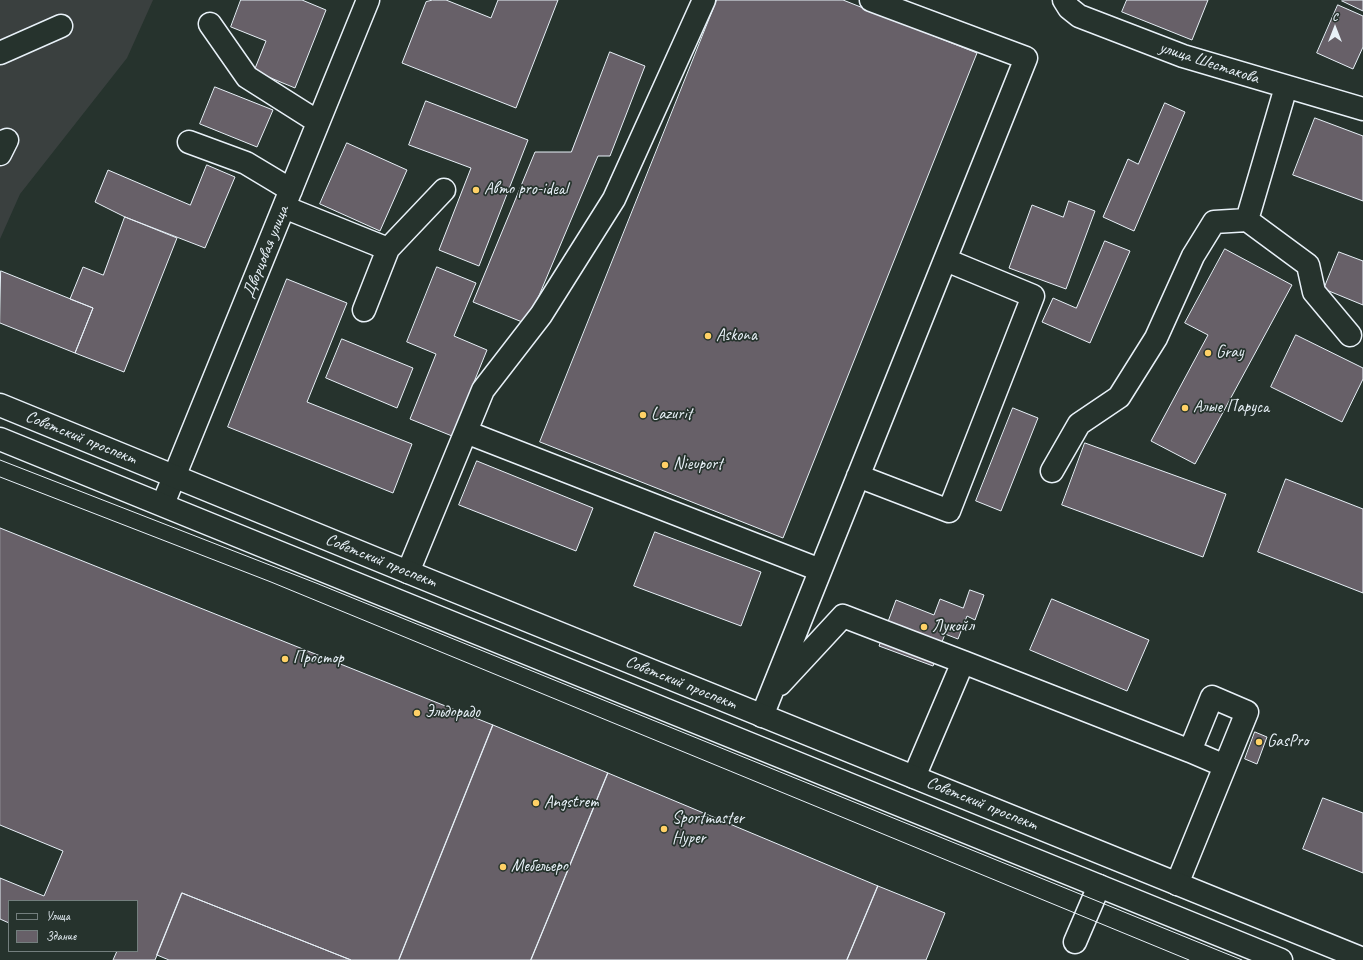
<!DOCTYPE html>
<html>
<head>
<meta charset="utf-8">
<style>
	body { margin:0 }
	#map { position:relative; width:1363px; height:960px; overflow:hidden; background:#26332d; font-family:Caveat,sans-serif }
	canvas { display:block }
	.legend { position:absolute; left:8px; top:900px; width:130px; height:52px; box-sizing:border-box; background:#26332d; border:1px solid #747f7e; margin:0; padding:5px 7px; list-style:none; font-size:12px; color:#e8f1f8 }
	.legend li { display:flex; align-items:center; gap:8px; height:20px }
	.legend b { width:20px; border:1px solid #747f7e }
	.north { position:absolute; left:1315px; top:8px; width:40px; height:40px; -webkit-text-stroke:3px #26332d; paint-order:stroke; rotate:0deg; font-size:11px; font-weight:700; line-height:16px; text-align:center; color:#e8f1f8 }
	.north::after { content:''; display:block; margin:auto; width:14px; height:18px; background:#e8f1f8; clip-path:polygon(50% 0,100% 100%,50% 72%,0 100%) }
</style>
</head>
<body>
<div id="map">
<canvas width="1363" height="960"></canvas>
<ul class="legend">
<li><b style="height:5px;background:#26332d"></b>Улица</li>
<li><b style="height:11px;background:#676068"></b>Здание</li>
</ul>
<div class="north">С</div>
</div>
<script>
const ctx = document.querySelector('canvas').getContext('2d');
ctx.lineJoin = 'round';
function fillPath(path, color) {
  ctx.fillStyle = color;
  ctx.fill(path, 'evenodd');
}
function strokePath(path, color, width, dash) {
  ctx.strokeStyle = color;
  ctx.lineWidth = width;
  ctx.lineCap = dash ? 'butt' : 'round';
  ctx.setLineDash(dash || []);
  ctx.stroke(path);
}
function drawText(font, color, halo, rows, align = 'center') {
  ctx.font = font + ' Caveat,sans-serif';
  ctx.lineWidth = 3.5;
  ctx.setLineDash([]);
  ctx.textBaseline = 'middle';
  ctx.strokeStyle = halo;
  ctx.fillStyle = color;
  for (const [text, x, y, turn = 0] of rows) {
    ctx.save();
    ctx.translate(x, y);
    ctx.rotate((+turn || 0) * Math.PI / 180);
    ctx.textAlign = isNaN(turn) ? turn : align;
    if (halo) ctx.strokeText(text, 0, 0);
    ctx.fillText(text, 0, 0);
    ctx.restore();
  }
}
const built = new Path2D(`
	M0 0H153L127 58 20 194 0 239Z`);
const building = new Path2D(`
	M241 0H302L326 10 295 88 254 71 266 41 231 27Z
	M433 0H446L491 18 498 0H558L516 108 402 63 426 2Z
	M717 0H843L977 53 783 538 540 442Z
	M1127 0H1208L1192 40 1122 12Z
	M1343 0H1363V11L1342 1Z
	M1338 5 1363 16V47L1353 69 1317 53Z
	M610 52 645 66 610 156H598L527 324 473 302 535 152H571Z
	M215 87 273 110 257 147 200 124Z
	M426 101 528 140 479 266 439 250 471 168 409 145Z
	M1165 103 1185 112 1134 231 1103 217 1128 159 1138 164Z
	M1315 118 1363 136V201L1293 175Z
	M347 143 407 170 380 231 320 204Z
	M207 165 235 177 205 248 125 217 95 202 108 170 190 205Z
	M1069 201 1095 211 1066 289 1009 268 1032 205 1063 217Z
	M125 217 177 238 124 372 75 353 93 308 70 299 83 267 103 275Z
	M1105 241 1130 251 1090 343 1042 322 1053 298 1076 308Z
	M1225 249 1292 285 1195 464 1151 441 1208 335 1185 323Z
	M1339 252 1363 261V305L1324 289Z
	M437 267 476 283 454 336 487 350 452 436 410 419 436 354 407 342Z
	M1 271 93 308 75 353 0 323Z
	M287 279 347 303 307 402 412 444 393 493 228 427Z
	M1296 335 1363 368V379L1342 422 1271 387Z
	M342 339 413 368 397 408 326 378Z
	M1013 408 1038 418 1001 511 976 501Z
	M1085 443 1226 494 1203 557 1062 505Z
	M477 461 593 508 576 551 459 505Z
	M1286 479 1363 509V593L1258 552Z
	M0 528 493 725 399 960H351L182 893 155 960H113L117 951H137V901H9V923L0 919V878L44 896 63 851 0 825Z
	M655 532 761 572 741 626 634 586Z
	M970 590 984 595 975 620 967 616 958 639 945 634 933 666 879 646 896 600 934 615 940 599 963 608Z
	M1052 599 1149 640 1127 691 1030 650Z
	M493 725 608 773 531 960H399Z
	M1255 732 1267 737 1257 764 1245 759Z
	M608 773 878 886 847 960H531Z
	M1323 798 1363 813V873L1303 849Z
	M878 886 945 913 926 960H847Z
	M182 893 351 960H169L157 955Z`);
const minor = new Path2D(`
	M1064 0 1069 8 1079 16 1183 56 1363 109
	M210 24 247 77 318 122
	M0 53 61 26
	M1286 87 1247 220 1308 265 1314 292 1350 335
	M189 142 246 163 291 190
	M0 143 7 140 0 154
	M284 207 388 249 364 310
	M388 249 444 190
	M466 432 820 570
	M1052 471 1079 424 1119 397 1156 338 1193 256 1214 222 1247 220
	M858 476 949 511 1033 296 946 260
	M163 504 368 0
	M408 572 483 390 541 315 614 199 704 0
	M963 662 1190 751
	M780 684 843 616 963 662 914 777
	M762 716 1026 58 871 0
	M1177 884 1247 712 1212 697 1190 751 1225 766
	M1075 942 1099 886`);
const major = new Path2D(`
	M0 405 408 572 1363 959
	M0 439 1281 960`);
const tram = new Path2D(`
	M0 460 316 583 1242 960
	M0 477 271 582 1189 960`);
const markers = [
	[476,190,4,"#ffd166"],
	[708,336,4,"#ffd166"],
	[1208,353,4,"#ffd166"],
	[1185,408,4,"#ffd166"],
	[643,415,4,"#ffd166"],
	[665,465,4,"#ffd166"],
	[924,627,4,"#ffd166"],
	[285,659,4,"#ffd166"],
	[417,713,4,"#ffd166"],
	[1259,742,4,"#ffd166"],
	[536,803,4,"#ffd166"],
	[664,829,4,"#ffd166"],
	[503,867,4,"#ffd166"]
];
const streetNames = [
	["улица Шестакова",1209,63,18],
	["Дворцовая улица",266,252,-68],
	["Советский проспект",81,438,22],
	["Советский проспект",381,561,22],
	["Советский проспект",681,683,22],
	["Советский проспект",982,804,22]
];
const poiNames = [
	["Авто pro-ideal",484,190],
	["Askona",716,336],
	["Gray",1216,353],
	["Алые Паруса",1193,408],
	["Lazurit",651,415],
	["Nieuport",673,465],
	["Лукойл",932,627],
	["Простор",293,659],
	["Эльдорадо",425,713],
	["GasPro",1267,742],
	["Angstrem",544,803],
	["Sportmaster",672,819],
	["Hyper",672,839],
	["Мебельеро",511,867]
];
fillPath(built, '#3a403f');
fillPath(building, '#676068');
strokePath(building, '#e8f1f8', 1);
strokePath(minor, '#e8f1f8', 25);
strokePath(major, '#e8f1f8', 25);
strokePath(minor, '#26332d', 22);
strokePath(major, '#26332d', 22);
strokePath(tram, '#e8f1f8', 1);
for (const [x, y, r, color] of markers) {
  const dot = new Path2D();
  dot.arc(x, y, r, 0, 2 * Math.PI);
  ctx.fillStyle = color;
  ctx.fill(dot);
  strokePath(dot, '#26332d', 1.5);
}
drawText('17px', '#e8f1f8', '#26332d', streetNames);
drawText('17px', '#e8f1f8', '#26332d', poiNames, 'left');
</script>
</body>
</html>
